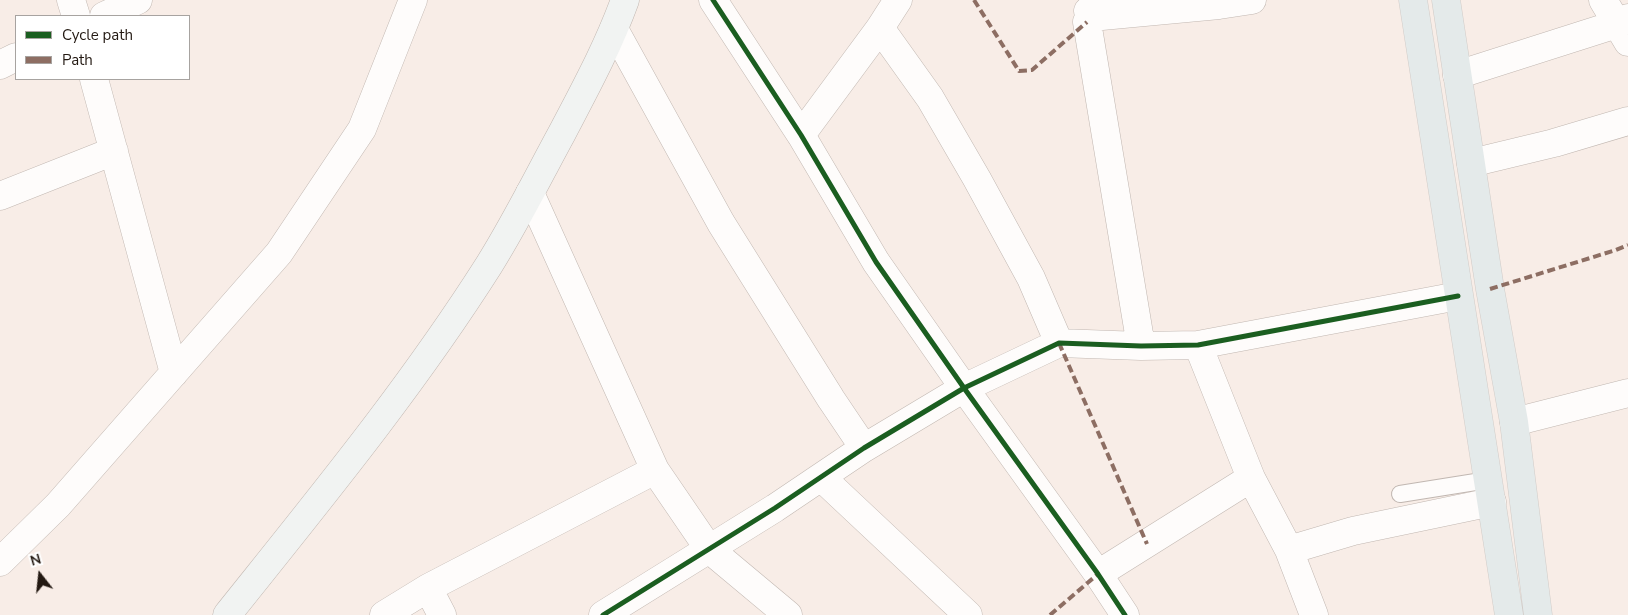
<!DOCTYPE html>
<html>
<head>
<meta charset="utf-8">
<style>
	body { margin:0 }
	#map { position:relative; width:1628px; height:615px; overflow:hidden; background:#f8ede7; font-family:"Nunito Sans",sans-serif }
	canvas { display:block }
	.legend { position:absolute; left:15px; top:15px; width:175px; height:65px; box-sizing:border-box; background:#fff; border:1px solid #a7a3a0; margin:0; padding:6px 9px; list-style:none; font-size:15px; color:#231912 }
	.legend li { display:flex; align-items:center; gap:10px; height:25px }
	.legend b { width:25px; border:1px solid #a7a3a0 }
	.north { position:absolute; left:15px; top:550px; width:50px; height:50px; -webkit-text-stroke:4px #fff; paint-order:stroke; rotate:344deg; font-size:14px; font-weight:700; line-height:20px; text-align:center; color:#231912 }
	.north::after { content:''; display:block; margin:auto; width:18px; height:22px; background:#231912; clip-path:polygon(50% 0,100% 100%,50% 72%,0 100%) }
</style>
</head>
<body>
<div id="map">
<canvas width="1628" height="615"></canvas>
<ul class="legend">
<li><b style="height:6px;background:#1b5e20"></b>Cycle path</li>
<li><b style="height:6px;background:#8d6e63"></b>Path</li>
</ul>
<div class="north">N</div>
</div>
<script>
const ctx = document.querySelector('canvas').getContext('2d');
ctx.lineJoin = 'round';
function strokePath(path, color, width, dash) {
  ctx.strokeStyle = color;
  ctx.lineWidth = width;
  ctx.lineCap = dash ? 'butt' : 'round';
  ctx.setLineDash(dash || []);
  ctx.stroke(path);
}
const lane = new Path2D(`
	M1400 494 1488 480`);
const street = new Path2D(`
	M71 0 76 16
	M713 0 801 135 876 262 964 388 1098 574 1125 615
	M1109 0 1087 22 1141 346
	M1603 0 1628 42
	M1088 11 1091 17 1219 5 1252 0
	M104 16 138 0
	M880 28 930 98 977 179 1031 278 1059 343
	M614 29 721 223 831 399 864 448
	M0 65 16 57
	M1457 75 1617 24 1628 18
	M94 79 174 373
	M801 135 880 28 898 0
	M1471 163 1554 143 1628 121
	M530 193 655 470 709 549 788 615
	M0 196 114 151
	M1198 345 1251 478 1289 550 1314 615
	M1514 422 1628 393
	M822 478 968 615
	M1289 550 1353 531 1492 502
	M0 562 58 505 279 253 362 129 413 0
	M1098 574 1251 478
	M428 588 442 615
	M384 615 428 588 655 470
	M603 615 775 508 864 448 964 388 1059 343 1141 346 1198 345 1458 296`);
const secondary = new Path2D(`
	M227 615C318 501 411 388 489 265 516 222 538 177 562 133 585 89 608 47 625 0`);
const primary = new Path2D(`
	M1413 0 1509 615
	M1446 0 1490 289 1514 422 1538 615`);
const quiet = new Path2D(`
	M974 0 1019 71 1032 70 1087 22
	M1490 289 1616 250 1628 245
	M1059 343 1147 544
	M1050 615 1098 574`);
const cycleway = new Path2D(`
	M713 0 801 135 876 262 964 388 1098 574 1125 615
	M603 615 775 508 864 448 964 388 1059 343 1141 346 1198 345 1458 296`);
strokePath(lane, '#c1b7b1', 18);
strokePath(street, '#c1b7b1', 29);
strokePath(secondary, '#c1b7b1', 29);
strokePath(primary, '#d1cbc7', 29);
strokePath(lane, '#fefcfb', 16);
strokePath(street, '#fefcfb', 28);
strokePath(secondary, '#f1f3f2', 28);
strokePath(primary, '#e4eaea', 28);
strokePath(quiet, '#8d6e63', 4, [8, 4]);
strokePath(cycleway, '#1b5e20', 5);
</script>
</body>
</html>
